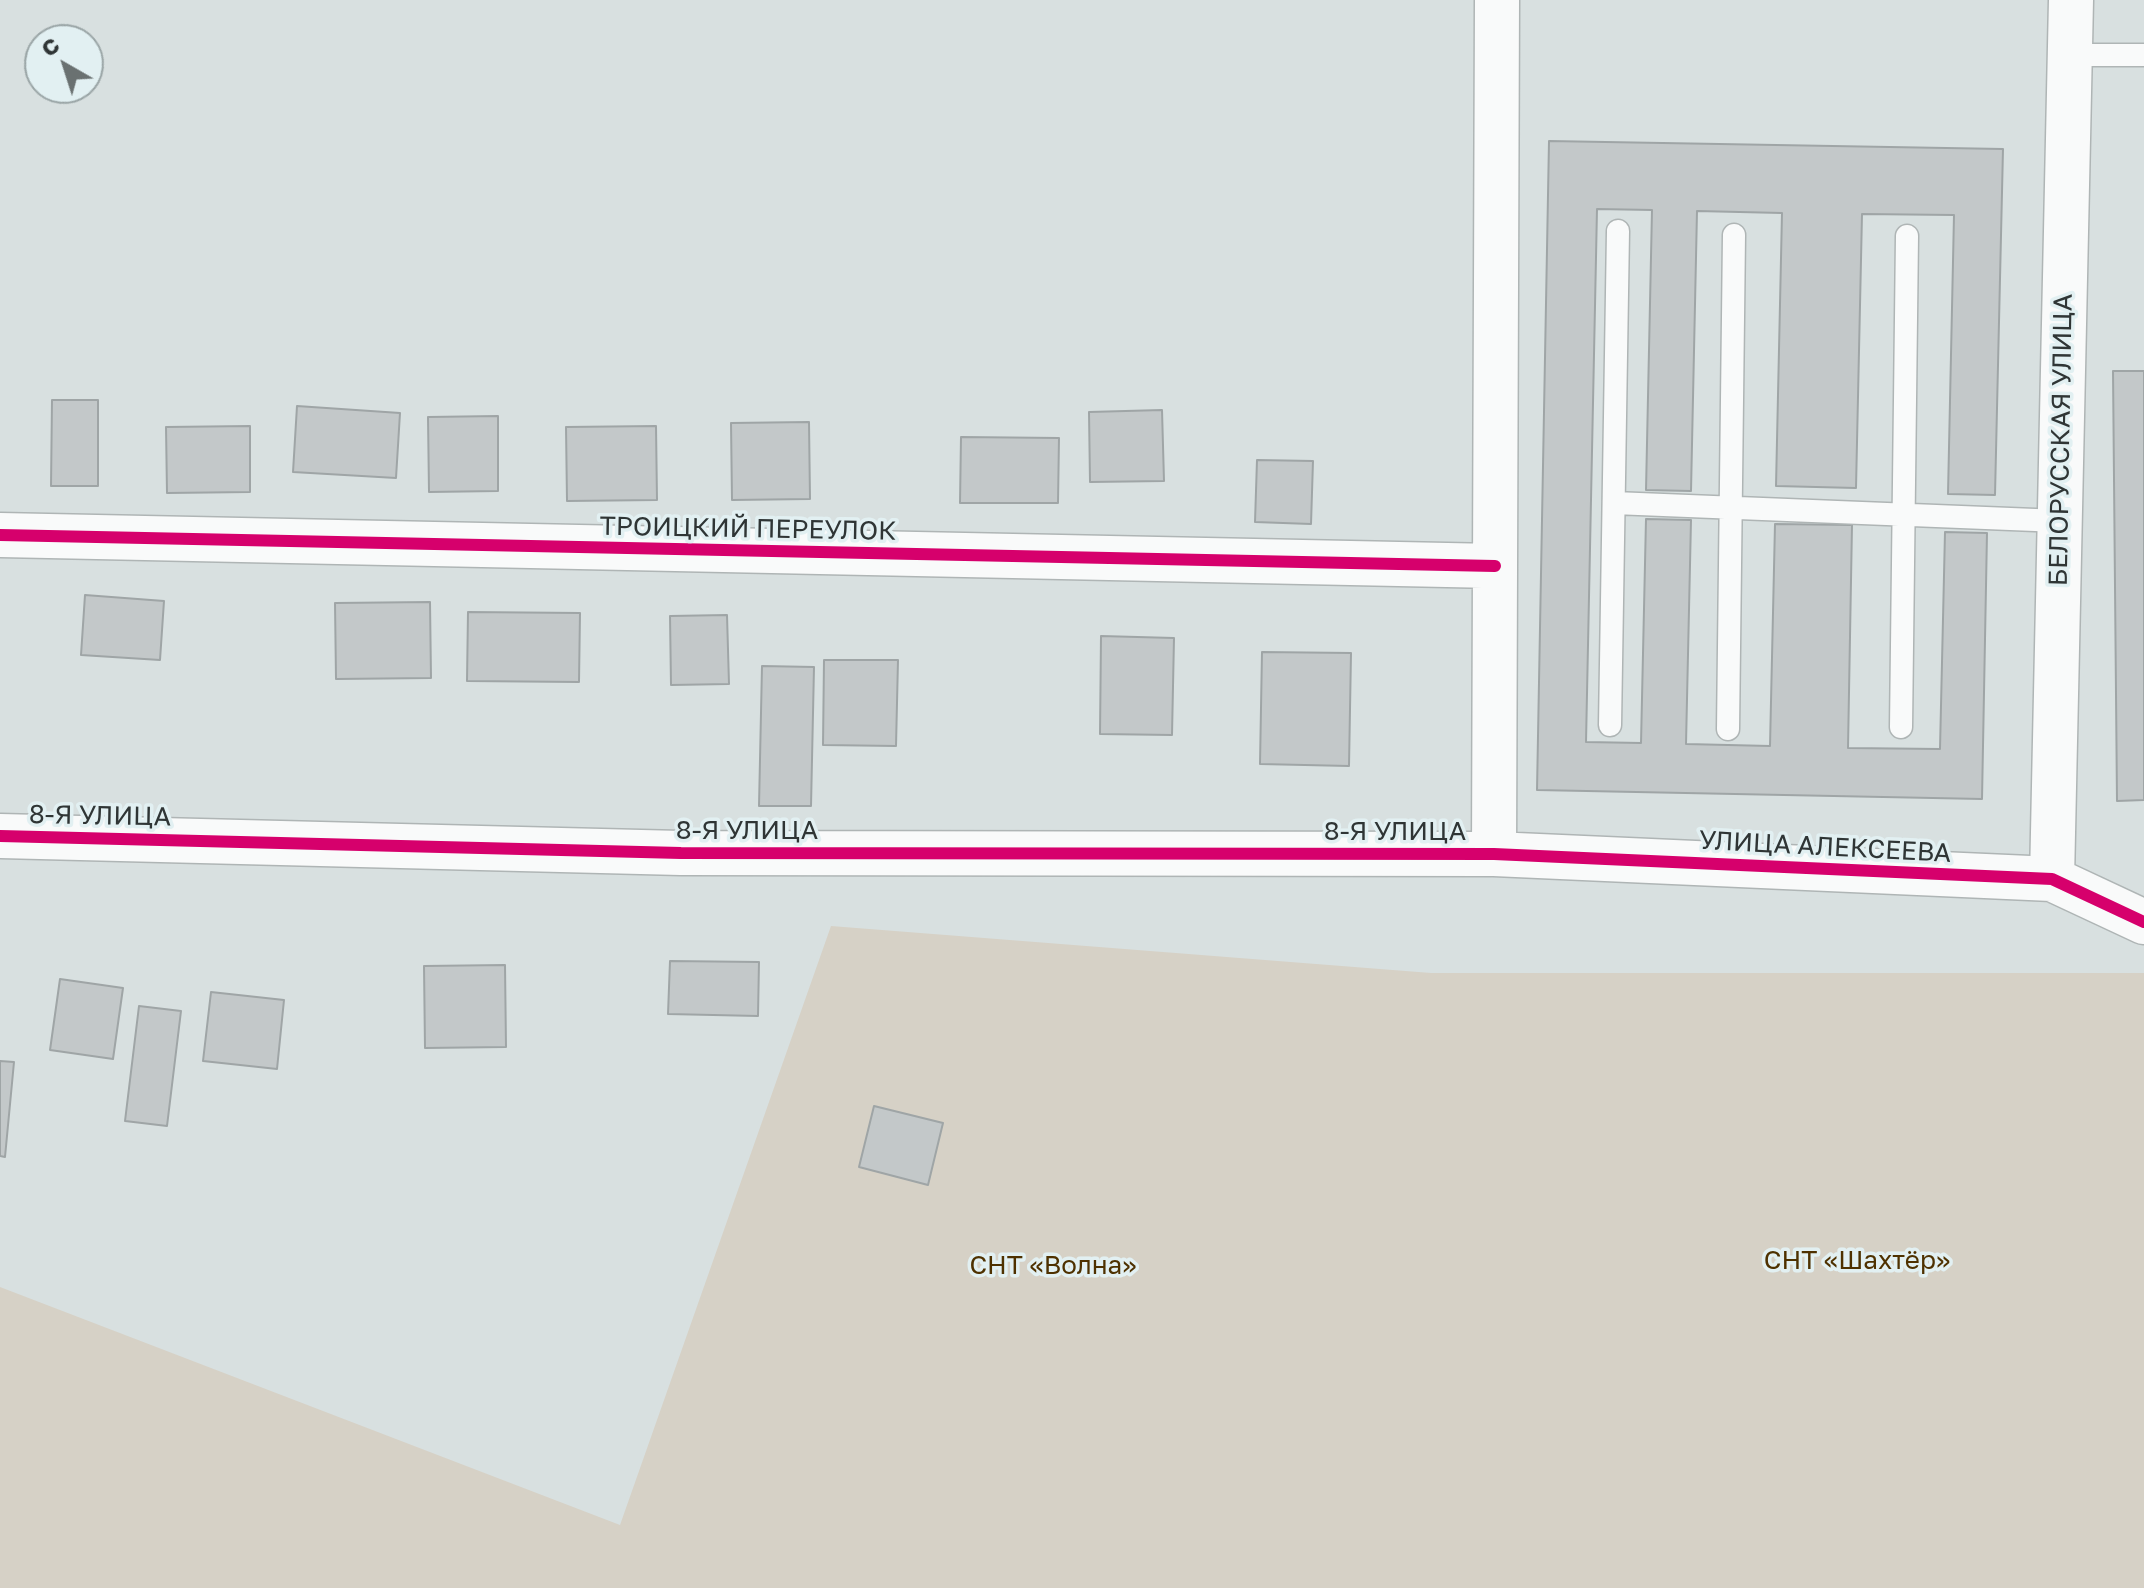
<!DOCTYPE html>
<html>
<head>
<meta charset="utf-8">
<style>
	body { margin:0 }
	#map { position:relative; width:2144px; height:1588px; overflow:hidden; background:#d8e0e0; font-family:"Golos Text",sans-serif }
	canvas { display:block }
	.north { position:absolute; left:24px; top:24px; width:80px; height:80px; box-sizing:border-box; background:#e2f0f2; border:2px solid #9aa5a6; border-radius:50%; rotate:321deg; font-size:22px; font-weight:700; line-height:32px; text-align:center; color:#2f3535 }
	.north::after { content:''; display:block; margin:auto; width:28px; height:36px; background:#6a7171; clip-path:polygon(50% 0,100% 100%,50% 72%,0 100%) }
</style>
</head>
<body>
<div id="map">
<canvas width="2144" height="1588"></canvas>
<div class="north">С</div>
</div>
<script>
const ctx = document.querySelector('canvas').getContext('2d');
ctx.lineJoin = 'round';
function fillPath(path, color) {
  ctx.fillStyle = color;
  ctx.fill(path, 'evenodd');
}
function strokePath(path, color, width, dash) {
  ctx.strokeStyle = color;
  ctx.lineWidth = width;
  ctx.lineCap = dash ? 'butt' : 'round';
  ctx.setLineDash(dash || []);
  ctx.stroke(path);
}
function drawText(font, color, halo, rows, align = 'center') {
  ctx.font = font + ' "Golos Text",sans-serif';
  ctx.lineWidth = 7;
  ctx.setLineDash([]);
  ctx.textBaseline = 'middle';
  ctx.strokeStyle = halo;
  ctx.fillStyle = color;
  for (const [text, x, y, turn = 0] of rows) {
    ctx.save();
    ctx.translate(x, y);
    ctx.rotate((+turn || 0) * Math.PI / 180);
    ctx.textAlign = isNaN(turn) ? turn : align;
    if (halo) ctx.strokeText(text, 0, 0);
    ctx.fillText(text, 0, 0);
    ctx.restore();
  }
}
const green = new Path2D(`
	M831 926 1431 973H2144V1588H0V1287L620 1525Z`);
const building = new Path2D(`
	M1549 141 2003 149 1995 495 1948 494 1954 215 1862 214 1856 488 1776 486 1782 213 1697 211 1691 491 1646 490 1652 210 1597 209 1586 742 1641 743 1646 519 1691 520 1686 744 1770 746 1775 524 1852 525 1848 748 1940 749 1945 532 1987 533 1982 799 1537 790Z
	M2113 371H2144V800L2117 801Z
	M52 400H98V486H51Z
	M297 406 400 413 396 478 293 472Z
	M1162 410 1164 481 1090 482 1089 412Z
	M498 416V491L429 492 428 417Z
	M809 422 810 499 732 500 731 423Z
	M250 426V492L167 493 166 427Z
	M656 426 657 500 567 501 566 427Z
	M961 437 1059 438 1058 503H960Z
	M1257 460 1313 461 1311 524 1255 522Z
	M85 595 164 601 160 660 81 655Z
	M430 602 431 678 336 679 335 603Z
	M468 612 580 613 579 682 467 681Z
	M727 615 729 684 671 685 670 616Z
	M1101 636 1174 638 1172 735 1100 734Z
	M1262 652 1351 653 1349 766 1260 764Z
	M824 660H898L896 746 823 745Z
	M762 666 814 667 811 806H759Z
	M670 961 759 962 758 1016 668 1014Z
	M505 965 506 1047 425 1048 424 966Z
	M60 979 123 988 113 1059 50 1050Z
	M211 992 284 1000 277 1069 203 1061Z
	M139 1006 181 1011 167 1126 125 1121Z
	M0 1061 14 1062 5 1157 0 1156Z
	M874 1106 943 1123 928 1185 859 1167Z`);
const lane = new Path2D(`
	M2070 55H2144
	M1614 503 2060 521
	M1610 725 1618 231
	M1901 727 1907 236
	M1728 729 1734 235`);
const street = new Path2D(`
	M0 535 1495 566
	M0 836 681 853 1494 854 2052 879 2144 922
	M1494 854 1497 0
	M2052 879 2071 0`);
const cycleway = new Path2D(`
	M0 535 1495 566
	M0 836 681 853 1494 854 2052 879 2144 922`);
const streetNames = [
	["БЕЛОРУССКАЯ УЛИЦА",2061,440,-89],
	["ТРОИЦКИЙ ПЕРЕУЛОК",748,529,1],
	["8-Я УЛИЦА",100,816,1],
	["8-Я УЛИЦА",747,831],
	["8-Я УЛИЦА",1395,832],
	["УЛИЦА АЛЕКСЕЕВА",1825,847,3]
];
const parkNames = [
	["СНТ «Шахтёр»",1857,1261],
	["СНТ «Волна»",1053,1266]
];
fillPath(green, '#d6d1c6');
fillPath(building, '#c3c8c9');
strokePath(building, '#9fa5a6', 2);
strokePath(lane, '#afb5b5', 25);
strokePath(street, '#afb5b5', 47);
strokePath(lane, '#f9fafa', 22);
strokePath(street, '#f9fafa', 44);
strokePath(cycleway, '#d6006c', 12);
drawText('26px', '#2f3535', '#e2f0f2', streetNames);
drawText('26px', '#4e3100', '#e2f0f2', parkNames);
</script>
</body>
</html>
